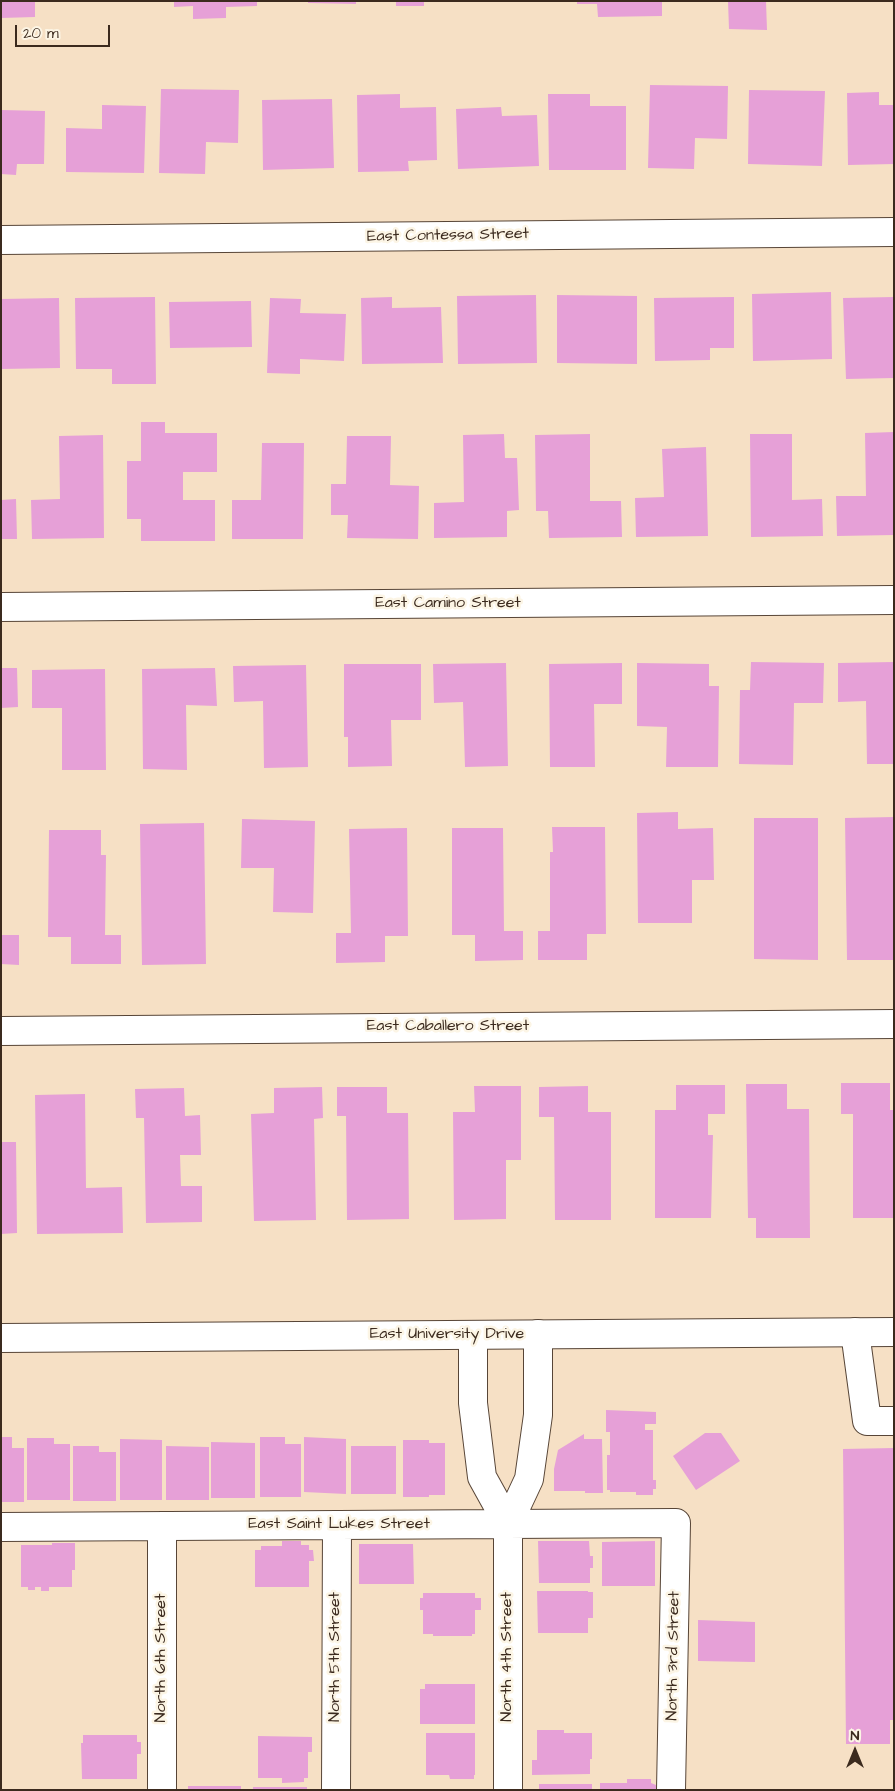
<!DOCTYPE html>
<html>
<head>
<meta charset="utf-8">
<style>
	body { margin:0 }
	#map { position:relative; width:895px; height:1791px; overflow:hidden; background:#f6e0c5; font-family:"Architects Daughter",sans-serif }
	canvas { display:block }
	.frame { position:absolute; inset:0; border:2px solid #3b2a1e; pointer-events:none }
	.north { position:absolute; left:830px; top:1726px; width:50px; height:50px; -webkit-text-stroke:4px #fcf5e5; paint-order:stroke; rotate:0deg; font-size:14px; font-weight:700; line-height:20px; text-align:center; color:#3b2a1e }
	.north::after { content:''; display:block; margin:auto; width:18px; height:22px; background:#3b2a1e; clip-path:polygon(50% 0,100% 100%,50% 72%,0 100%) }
	.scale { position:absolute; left:15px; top:25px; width:95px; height:22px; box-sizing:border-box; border:2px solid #3b2a1e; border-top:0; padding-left:6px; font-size:15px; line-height:18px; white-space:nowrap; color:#3b2a1e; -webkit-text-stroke:4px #fcf5e5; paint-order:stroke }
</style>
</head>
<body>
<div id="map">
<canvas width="895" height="1791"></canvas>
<div class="frame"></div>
<div class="north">N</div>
<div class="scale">20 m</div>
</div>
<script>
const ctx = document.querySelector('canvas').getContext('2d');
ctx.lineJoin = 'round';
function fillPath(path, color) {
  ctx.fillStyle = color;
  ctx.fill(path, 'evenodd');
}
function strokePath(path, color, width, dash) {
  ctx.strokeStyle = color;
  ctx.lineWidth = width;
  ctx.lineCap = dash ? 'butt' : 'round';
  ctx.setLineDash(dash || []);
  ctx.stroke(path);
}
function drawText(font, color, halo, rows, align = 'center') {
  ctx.font = font + ' "Architects Daughter",sans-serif';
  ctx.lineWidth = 5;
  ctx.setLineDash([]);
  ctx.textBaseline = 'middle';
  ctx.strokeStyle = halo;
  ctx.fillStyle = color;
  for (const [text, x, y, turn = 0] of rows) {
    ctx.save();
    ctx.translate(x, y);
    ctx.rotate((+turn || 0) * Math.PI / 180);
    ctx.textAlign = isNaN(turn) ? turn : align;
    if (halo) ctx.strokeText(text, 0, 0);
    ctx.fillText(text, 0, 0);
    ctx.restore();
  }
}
const building = new Path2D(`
	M1 1H35V17L1 18Z
	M174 1H257V6L226 7V18L193 19V6L174 7Z
	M308 1H356V4L308 3Z
	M396 1H424V6H396Z
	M577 1H662V16L598 17 597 4H577Z
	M728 1H766L767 30 729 29Z
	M650 85 728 86 727 139 695 138 694 169 648 168Z
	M161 89 239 90 238 143 206 142 205 174 159 173Z
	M749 90 825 91 822 166 748 164Z
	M879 92V105H894V164L848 165 847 93Z
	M400 94V108L436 107 437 160 408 161 409 171 358 172 357 95Z
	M548 94H590V106H626V170H549Z
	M332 99 334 168 263 170 262 100Z
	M102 105 146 106 144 173 66 172V128L102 129Z
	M501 107 502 116 537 115 539 166 458 169 456 109Z
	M1 110 45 111 44 164H17L16 175 1 174Z
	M831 292 832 359 753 361 752 294Z
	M536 295 537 363 458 364 457 296Z
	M557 295 637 296V364L557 363Z
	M155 297 156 384H112V369H76L75 298Z
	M392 297V308L441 307 443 363 362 364 361 298Z
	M734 297V348H710V360L655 361 654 298Z
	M894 297V378L846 379 843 298Z
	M59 298 60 368 1 369V299Z
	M270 298 301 299 300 313 346 314 344 361 300 359V374L267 373Z
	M251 301 252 347 170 348 169 302Z
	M141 422H165V433H217V472H183V500H215V541H141V519H127V461H141Z
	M894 432V535L837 536 836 496H866L865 433Z
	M504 434 505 458H517L519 510 507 511V537L434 538V503L464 502 463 435Z
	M590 434V501H621L622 537 549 538 548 511H536L535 435Z
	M750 434H792V500L822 499 823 536 751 537Z
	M103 435 104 538 32 539 31 500 60 499 59 436Z
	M347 436H391L390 485 419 486 418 539 347 538 348 515H331V484H346Z
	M262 443H304L303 539H232V500H261Z
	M706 447 708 536 636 537 635 498 664 497 662 449Z
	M16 499 17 539H1V500Z
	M751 662 824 663 823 703H794L793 765 739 764 740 690H750Z
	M894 662V764H867L866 701 838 702V663Z
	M506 663 508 766 465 767 463 702 434 703 433 664Z
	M622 663V704H594L595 767H550L549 664Z
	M637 663 709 664V686H719L718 767H666L667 727 637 726Z
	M344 664H421V720H391L392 766 348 767V737H344Z
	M306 665 308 767 264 768 263 701 234 702 233 666Z
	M1 668H17L18 707 1 708Z
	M215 668 217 706 186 705 187 770 143 769 142 669Z
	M105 669 106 770H62V708H32V670Z
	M678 812V829L713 828 714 880H692V923H638L637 813Z
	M894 817V960H847L845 818Z
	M754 818H818V960L754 959Z
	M242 819 315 821 313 913 273 912 274 868H241Z
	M204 823 206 964 142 965 140 824Z
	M552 827H605L606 934H587V960H538V931H550V852H553Z
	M407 828 408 936H385V962L336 963V933H351L349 829Z
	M452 828H503L504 931H523V960L475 961V935H452Z
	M49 830H101V855H106L105 935H121V964H71V937H48Z
	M1 935H19V965L1 964Z
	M841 1083H890V1110H894V1218H853V1114H841Z
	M746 1084H787V1109H809L810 1238H756V1218H748Z
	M676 1085H725V1114H708V1135H713L711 1218H655V1110H676Z
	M474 1086H521V1160H506V1219L454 1220 453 1112H475Z
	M588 1086V1112H611V1220H555L554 1117H539V1087Z
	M322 1087 323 1118 314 1119 316 1220 254 1221 251 1114 274 1113V1088Z
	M337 1087H387V1113H408L409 1219 347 1220 346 1116H337Z
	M184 1088 185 1116 200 1115 201 1155H180L181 1186H202V1222L146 1223 144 1118H136L135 1089Z
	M85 1094 86 1188 122 1187 123 1233 37 1234 35 1095Z
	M1 1142H16L17 1233 1 1234Z
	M606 1410 656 1412V1424H645V1430H653V1480H656V1489H653V1495H636V1492H610V1490H607V1455H610V1432H606Z
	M705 1433H721L740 1461 696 1490 673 1456Z
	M584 1434V1439H602L603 1493H585V1491H554V1469L558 1450Z
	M1 1437H12V1448H24V1502H1Z
	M260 1437H285V1444H301V1497H260Z
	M304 1437 346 1439V1494L304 1492Z
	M27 1438H54V1444H70V1500H27Z
	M120 1439 162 1440V1500H120Z
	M403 1440H429V1443H445V1495H429V1497H403Z
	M211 1442 255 1443V1498H211Z
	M73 1446H99V1452H116V1501H73Z
	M166 1446 209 1447V1500H166Z
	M351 1446H396V1494H351Z
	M894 1448V1720H890V1744H846L843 1449Z
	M282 1541H301V1545H309V1550H313L314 1561H309V1587H255V1550H261V1546H282Z
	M538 1541H589L590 1556H593V1568H590V1583H539Z
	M655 1541V1586H602V1542Z
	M52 1543H75V1570H72V1587H49V1591H41V1587H35V1590H28V1587H21V1545H52Z
	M359 1544H413L414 1584H359Z
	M537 1591H588V1592H593V1618H588V1633H538Z
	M423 1593H475V1598H481V1610H475V1634H472V1636H433V1634H423V1610H420V1598H423Z
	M698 1620 755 1622V1662L698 1661Z
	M425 1684H475V1724H420V1689H425Z
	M537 1730H564V1733H592V1759H590V1774L532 1775V1760H537Z
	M426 1733H475V1775H474V1779H450L449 1775H426Z
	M83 1735H137V1742H141V1754H137V1779H82L81 1743H83Z
	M258 1736 312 1737V1752H308V1778H304V1782L282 1783V1778H258Z
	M627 1779H651V1783L656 1785V1788H659V1790H600V1783H627Z
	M539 1784H592V1790H539Z
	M188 1786H241V1790H188Z
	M253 1787H307V1790H253Z`);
const minor = new Path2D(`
	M1 240 894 232
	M1 607 894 600
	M1 1031 894 1024
	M855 1332 867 1421H894
	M473 1335V1403L482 1477 508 1524
	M162 1526V1790
	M1 1527 676 1523 671 1790
	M336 1790 337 1525
	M508 1790V1524L529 1479 538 1415V1334`);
const major = new Path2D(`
	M1 1338 894 1332`);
const streetNames = [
	["East Contessa Street",448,236,-1],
	["East Camino Street",448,604],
	["East Caballero Street",448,1027],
	["East University Drive",447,1335],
	["East Saint Lukes Street",339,1525],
	["North 3rd Street",674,1656,-89],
	["North 5th Street",336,1657,-90],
	["North 4th Street",508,1657,-90],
	["North 6th Street",162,1658,-90]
];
fillPath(building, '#e6a0d7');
strokePath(minor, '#574537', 30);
strokePath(major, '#574537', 30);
strokePath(minor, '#fff', 28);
strokePath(major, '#fff', 28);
drawText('16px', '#3b2a1e', '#fcf5e5', streetNames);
</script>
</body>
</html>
